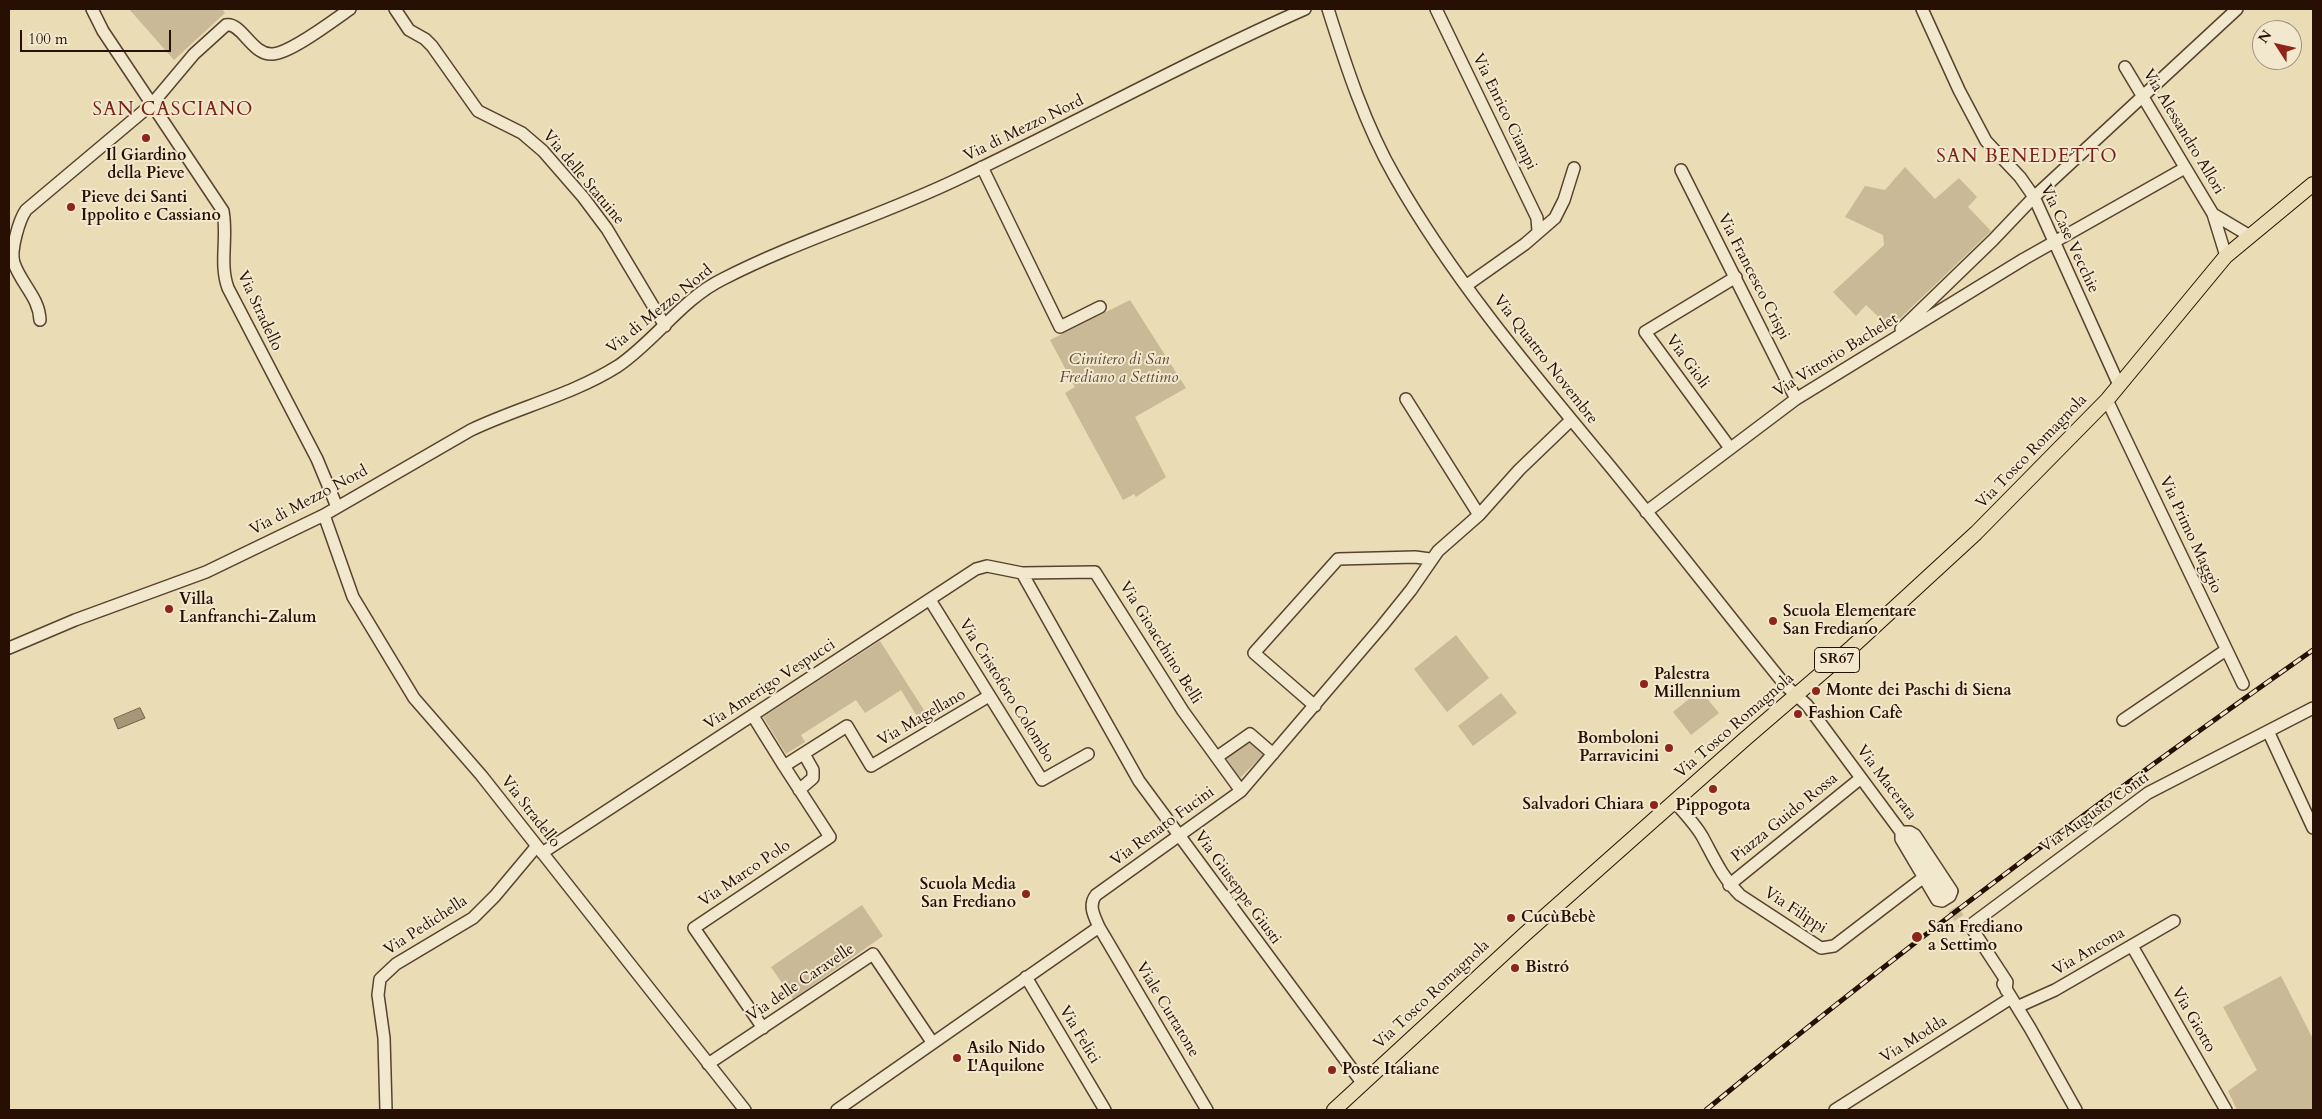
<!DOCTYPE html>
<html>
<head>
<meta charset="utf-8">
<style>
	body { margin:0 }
	#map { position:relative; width:2322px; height:1119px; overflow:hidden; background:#eadcb4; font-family:Cardo,serif }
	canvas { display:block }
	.frame { position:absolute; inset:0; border:10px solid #270f03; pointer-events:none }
	.north { position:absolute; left:2252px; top:20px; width:50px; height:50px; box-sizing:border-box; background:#f1e8ce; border:1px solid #a0917d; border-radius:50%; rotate:305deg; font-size:14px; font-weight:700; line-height:20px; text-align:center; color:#270f03 }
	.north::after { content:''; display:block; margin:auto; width:18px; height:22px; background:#8f2418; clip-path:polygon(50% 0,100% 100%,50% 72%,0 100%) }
	.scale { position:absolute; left:20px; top:30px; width:151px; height:22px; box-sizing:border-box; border:2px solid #270f03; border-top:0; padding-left:6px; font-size:15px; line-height:18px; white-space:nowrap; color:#270f03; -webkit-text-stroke:4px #f1e8ce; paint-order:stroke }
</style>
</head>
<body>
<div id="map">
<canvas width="2322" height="1119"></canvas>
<div class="frame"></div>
<div class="north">N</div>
<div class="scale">100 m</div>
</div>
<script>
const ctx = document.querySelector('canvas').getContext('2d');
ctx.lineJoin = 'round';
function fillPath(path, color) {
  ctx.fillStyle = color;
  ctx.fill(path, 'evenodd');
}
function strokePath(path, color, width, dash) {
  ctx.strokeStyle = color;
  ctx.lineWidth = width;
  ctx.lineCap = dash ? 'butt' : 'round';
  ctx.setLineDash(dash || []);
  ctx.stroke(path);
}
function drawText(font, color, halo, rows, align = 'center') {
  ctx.font = font + ' Cardo,serif';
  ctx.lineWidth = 4;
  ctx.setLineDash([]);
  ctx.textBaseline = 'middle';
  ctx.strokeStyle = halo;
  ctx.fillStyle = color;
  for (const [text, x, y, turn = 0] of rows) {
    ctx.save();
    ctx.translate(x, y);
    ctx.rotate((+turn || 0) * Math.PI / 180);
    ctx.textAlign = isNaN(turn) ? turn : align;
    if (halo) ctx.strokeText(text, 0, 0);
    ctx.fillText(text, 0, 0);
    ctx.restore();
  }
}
const green = new Path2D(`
	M129 9H222L225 13 174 60Z
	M1905 167 1935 199 1959 178 1977 197 1968 207 1991 231 1890 328 1866 305 1856 316 1833 292 1884 245 1883 235 1845 217 1865 186 1885 190Z
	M1130 300 1186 388 1135 417 1166 477 1136 497 1134 494 1123 500 1065 393 1075 387 1050 340Z
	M1456 635 1489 678 1447 712 1414 669Z
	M880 641 929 718 921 723 901 690 865 713 856 700 801 735 805 742 786 754 763 717Z
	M1700 690 1719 713 1691 735 1673 712Z
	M1501 693 1517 713 1473 746 1458 726Z
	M1251 738 1266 752 1240 778 1225 756Z
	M862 905 883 936 793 999 771 967Z
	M2281 976 2313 1039V1110H2237L2228 1091 2257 1070 2223 1007Z`);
const water = new Path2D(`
	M140 708 145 718 118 729 114 719Z`);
const minorTunnel = new Path2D(`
	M1944 895 1968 932`);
const minor = new Path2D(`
	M92 9 103 31 223 211C228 237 219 264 228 288L317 459 337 507
	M395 9 409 30 425 39 432 46 478 111 522 133 543 151 583 197 607 229 665 326
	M1328 9C1346 66 1365 125 1395 177 1453 279 1530 370 1604 459 1665 533 1724 610 1785 685L1807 705 1901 832 1912 844 1944 895
	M1436 9 1537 218 1538 231
	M1922 9 1959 90 1986 141 2020 177 2034 197 2119 385
	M2125 67 2213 214
	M982 167 1060 327 1100 307
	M1681 170 1796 399
	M2226 256 2213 214 2250 236
	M1467 285 1525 244 1555 218 1564 200 1574 168
	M40 320C39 297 21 284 14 263 10 251 19 220 26 210L152 104 194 54 226 25C242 22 252 56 273 54 291 53 334 20 350 9
	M1901 329 1993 240 2034 197 2237 9
	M1406 399 1479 515
	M2107 400 2243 684
	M1730 448 1645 332 1736 277
	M1646 512 1796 399 2024 259 2185 168
	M324 515 353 597 414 698 481 775 745 1110
	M1022 573 1139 781 1363 1084
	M930 600 1042 780 1088 754
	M9 648 75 620 206 572 324 515 471 430C519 407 572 395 618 366 655 341 682 299 723 279 799 240 881 216 958 179 1074 124 1187 61 1305 9
	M1315 706 1254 653 1338 559 1415 557 1430 559
	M753 716 784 766 847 726 871 766 989 696
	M2123 720 2226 650
	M2268 731 2313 828
	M1217 757 1250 734 1273 754
	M799 790 813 778V770L804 754
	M1675 802C1684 813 1695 824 1702 836 1714 858 1722 877 1740 895L1821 948 1834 946 1924 877
	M1901 832H1910L1915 835 1952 891 1950 896 1942 901 1937 900 1901 839Z
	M542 853 976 569 987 566 1022 573 1095 572 1183 711 1241 791
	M1729 885 1861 778
	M1099 927 1207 1110
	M2132 946 2226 1110
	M1026 977 1105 1110
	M2003 984 2030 1028 2076 1110
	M2006 990 2007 982 1971 927 1972 924 2148 793 2313 708
	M2017 1007 2055 990 2174 921
	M763 1028 694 928 830 837 784 766
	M708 1064 873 954 932 1042
	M386 1110 384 1038 378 995 380 979 396 964 473 918 495 896 536 847
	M837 1110 1099 927C1094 916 1088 905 1096 895L1241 791 1382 626 1411 590 1438 551 1479 515 1519 470 1570 421
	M1835 1110 2011 998`);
const major = new Path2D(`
	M1334 1110 1525 934 1745 739 1852 647 1976 533 2107 400 2226 256 2313 184`);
const rail = new Path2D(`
	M1706 1110C1902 948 2105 796 2313 650`);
const markers = [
	[146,138,5,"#8f2418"],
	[71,207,5,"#8f2418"],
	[169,609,5,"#8f2418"],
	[1773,621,5,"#8f2418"],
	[1644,684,5,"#8f2418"],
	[1816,691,5,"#8f2418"],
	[1798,714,5,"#8f2418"],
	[1669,748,5,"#8f2418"],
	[1713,789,5,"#8f2418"],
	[1654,805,5,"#8f2418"],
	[1026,894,5,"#8f2418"],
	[1511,918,5,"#8f2418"],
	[1917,937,6,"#8f2418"],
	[1515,968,5,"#8f2418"],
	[957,1058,5,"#8f2418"],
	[1332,1070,5,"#8f2418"]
];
const shields = [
	[1837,660,45]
];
const shieldNames = [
	["SR67",1837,660]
];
const streetNames = [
	["Via Enrico Ciampi",1504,112,64],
	["Via di Mezzo Nord",1024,129,-26],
	["Via Alessandro Allori",2183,132,59],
	["Via delle Statuine",583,178,50],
	["Via Case Vecchie",2069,239,65],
	["Via Francesco Crispi",1753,277,63],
	["Via di Mezzo Nord",660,310,-39],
	["Via Stradello",259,311,65],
	["Via Vittorio Bachelet",1836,356,-32],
	["Via Quattro Novembre",1545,360,52],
	["Via Gioli",1687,362,54],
	["Via Tosco Romagnola",2032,452,-46],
	["Via di Mezzo Nord",309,501,-28],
	["Via Primo Maggio",2190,535,65],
	["Via Gioacchino Belli",1160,643,58],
	["Via Amerigo Vespucci",770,685,-33],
	["Via Cristoforo Colombo",1006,691,58],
	["Via Magellano",922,718,-30],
	["Via Tosco Romagnola",1735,726,-41],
	["Via Macerata",1886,783,53],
	["Via Stradello",530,812,52],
	["Via Augusto Conti",2095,813,-35],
	["Piazza Guido Rossa",1785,818,-39],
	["Via Renato Fucini",1163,827,-36],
	["Via Marco Polo",745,874,-34],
	["Via Giuseppe Giusti",1237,888,54],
	["Via Filippi",1795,911,33],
	["Via Pedichella",426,926,-33],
	["Via Ancona",2089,952,-30],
	["Via delle Caravelle",801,983,-34],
	["Via Tosco Romagnola",1432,995,-43],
	["Viale Curtatone",1167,1010,59],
	["Via Giotto",2193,1020,60],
	["Via Felici",1079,1035,59],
	["Via Modda",1914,1040,-32]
];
const poiNames = [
	["Il Giardino",146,156,"center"],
	["della Pieve",146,174,"center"],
	["Pieve dei Santi",81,198],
	["Ippolito e Cassiano",81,216],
	["Villa",179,600],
	["Lanfranchi-Zalum",179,618],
	["Scuola Elementare",1783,612],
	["San Frediano",1783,630],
	["Palestra",1654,675],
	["Millennium",1654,693],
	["Monte dei Paschi di Siena",1826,691],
	["Fashion Cafè",1808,714],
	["Bomboloni",1659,739,"right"],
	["Parravicini",1659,757,"right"],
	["Salvadori Chiara",1644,805,"right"],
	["Pippogota",1713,806,"center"],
	["Scuola Media",1016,885,"right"],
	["San Frediano",1016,903,"right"],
	["CucùBebè",1521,918],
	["San Frediano",1928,928],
	["a Settimo",1928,946],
	["Bistró",1525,968],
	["Asilo Nido",967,1049],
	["L'Aquilone",967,1067],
	["Poste Italiane",1342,1070]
];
const parkNames = [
	["Cimitero di San",1119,360],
	["Frediano a Settimo",1119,378]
];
const quarterNames = [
	["SAN CASCIANO",173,111],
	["SAN BENEDETTO",2027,158]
];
fillPath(green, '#c9b996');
fillPath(water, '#a89678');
strokePath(water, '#746049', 1);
strokePath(minorTunnel, '#cdbd99', 11, [11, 5.5]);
strokePath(minor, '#58422f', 14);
strokePath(major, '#270f03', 16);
strokePath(minor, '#f1e8ce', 11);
strokePath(major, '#eadcb4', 14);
strokePath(rail, '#270f03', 5);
strokePath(rail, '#f1e8ce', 3, [9]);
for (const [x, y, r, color] of markers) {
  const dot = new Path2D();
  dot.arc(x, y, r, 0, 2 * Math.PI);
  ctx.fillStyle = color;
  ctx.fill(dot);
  strokePath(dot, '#f1e8ce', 2);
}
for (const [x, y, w] of shields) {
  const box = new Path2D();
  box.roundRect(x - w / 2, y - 12.5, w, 25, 4);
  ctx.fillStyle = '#f1e8ce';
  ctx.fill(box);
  strokePath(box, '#270f03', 1);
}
drawText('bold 15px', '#270f03', null, shieldNames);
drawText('16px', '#270f03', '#f1e8ce', streetNames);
drawText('bold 16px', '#270f03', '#f1e8ce', poiNames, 'left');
drawText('italic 16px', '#604a36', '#f1e8ce', parkNames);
ctx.letterSpacing = '1px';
drawText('19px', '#7a1f14', '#f1e8ce', quarterNames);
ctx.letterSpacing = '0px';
</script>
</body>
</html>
